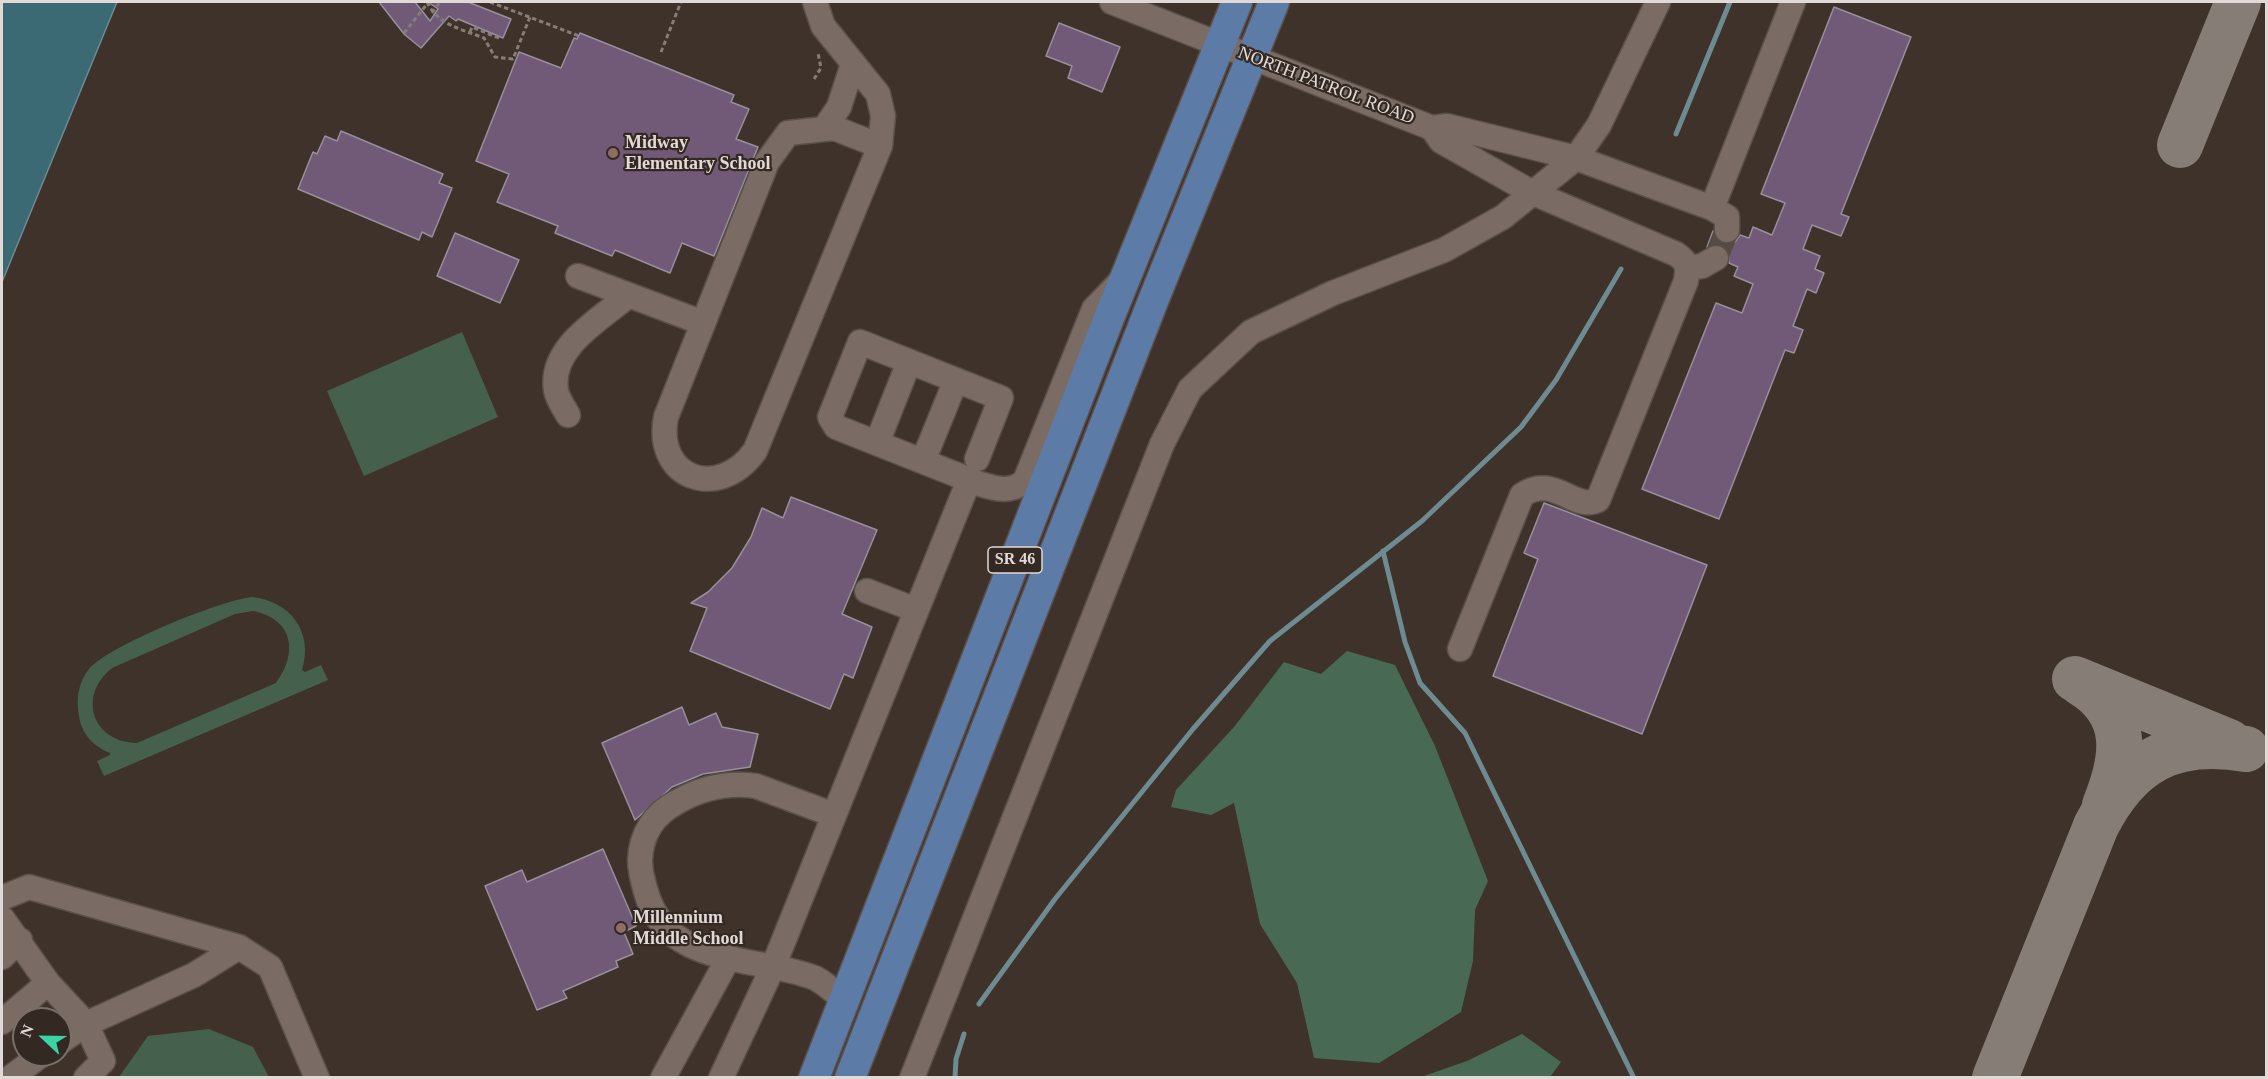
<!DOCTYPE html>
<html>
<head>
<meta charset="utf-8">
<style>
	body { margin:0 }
	#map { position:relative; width:2268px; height:1079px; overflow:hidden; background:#3e322b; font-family:"Times New Roman",serif }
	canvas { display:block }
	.frame { position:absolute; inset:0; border:3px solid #e1d9d5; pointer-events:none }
	.north { position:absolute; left:12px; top:1007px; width:60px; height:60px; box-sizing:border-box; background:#342822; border:2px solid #796f6a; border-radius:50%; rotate:292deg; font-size:16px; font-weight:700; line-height:24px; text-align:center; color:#e1d9d5 }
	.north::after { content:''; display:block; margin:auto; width:21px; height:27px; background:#38d4a6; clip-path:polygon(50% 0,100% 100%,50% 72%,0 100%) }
</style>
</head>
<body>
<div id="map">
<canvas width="2268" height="1079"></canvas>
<div class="frame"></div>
<div class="north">N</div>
</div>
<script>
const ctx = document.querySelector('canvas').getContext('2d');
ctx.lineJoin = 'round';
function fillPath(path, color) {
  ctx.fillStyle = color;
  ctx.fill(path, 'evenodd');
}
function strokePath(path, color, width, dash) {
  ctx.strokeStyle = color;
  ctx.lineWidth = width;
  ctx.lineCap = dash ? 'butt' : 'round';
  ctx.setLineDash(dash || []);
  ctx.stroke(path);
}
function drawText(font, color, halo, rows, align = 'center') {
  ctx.font = font + ' "Times New Roman",serif';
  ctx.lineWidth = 4.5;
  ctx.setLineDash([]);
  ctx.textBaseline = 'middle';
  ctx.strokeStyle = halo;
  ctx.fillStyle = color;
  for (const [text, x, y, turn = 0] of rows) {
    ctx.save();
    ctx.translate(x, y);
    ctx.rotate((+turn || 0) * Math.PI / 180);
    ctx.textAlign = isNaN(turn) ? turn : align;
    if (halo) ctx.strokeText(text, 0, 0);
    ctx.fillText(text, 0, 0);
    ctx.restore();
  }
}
const green = new Path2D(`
	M462 332 498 417 364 476 327 391Z
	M252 597C290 601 314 632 302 670L305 672 321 665 328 680 104 776 97 761 110 755V753C94 747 81 733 79 716 76 699 78 683 89 669 108 646 221 600 252 597ZM253 611C294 619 298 653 276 683L137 743C92 742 77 696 112 668L235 614Z
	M209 1029 253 1047 269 1077H119L148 1036Z`);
const forest = new Path2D(`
	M1347 651 1395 665 1435 746 1488 881 1475 910 1473 961 1461 1012 1379 1063 1314 1058 1297 983 1260 924 1234 803 1211 815 1171 807 1176 790 1234 727 1284 662 1321 674Z
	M1522 1034 1561 1062 1550 1077 1424 1076 1467 1061Z`);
const water = new Path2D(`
	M2 2H117L2 282Z`);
const stream = new Path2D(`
	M1676 134 1730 2
	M1383 551 1405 642 1420 683 1465 733 1634 1078
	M979 1004 1055 899 1193 729 1270 641 1422 521 1521 427 1556 380 1621 269
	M955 1078 956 1059 964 1034`);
const taxiway = new Path2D(`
	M2180 145 2238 2
	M2075 679 2229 742
	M2081 683C2131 713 2124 758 2105 805
	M1995 1078 2096 826C2129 761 2173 737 2246 749`);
const building = new Path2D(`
	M379 2H415L430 21 438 9 428 2H468L511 19 503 38 458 19 456 21 449 16 421 48 404 34Z
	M1834 7 1911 37 1841 214 1849 217 1841 236 1812 225 1803 249 1820 256 1815 269 1824 273 1816 293 1807 289 1793 326 1803 330 1794 353 1785 350 1719 519 1642 489 1716 303 1742 313 1753 284 1734 276 1738 267 1729 263V251L1724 246 1715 244 1707 247 1713 231 1719 242 1726 244 1735 242 1740 235 1749 238 1753 227 1772 235 1785 203 1761 194Z
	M1059 23 1120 47 1102 92 1068 78 1072 66 1046 56Z
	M580 33 734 95 731 102 749 109 736 139 758 147 714 256 682 243 670 273 615 250 612 256 555 233 558 226 497 202 509 174 476 161 519 52 561 68 574 38 577 39Z
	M341 131 443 174 439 183 452 188 432 237 422 232 419 240 298 189 313 152 317 154 325 136 337 141Z
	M455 233 519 260 500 303 437 276Z
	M791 497 877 530 842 614 872 627 853 678 844 674 830 709 690 651 707 608 691 603 708 592 732 568 751 537 762 508 783 518Z
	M1544 503 1707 565 1642 734 1493 676 1538 559 1524 553Z
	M682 707 689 725 716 713 722 727 758 734 750 767 703 774 672 787 635 820 602 743Z
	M603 849 636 926 624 932 633 954 616 961 618 967 563 991 567 998 537 1010 485 886 522 870 527 882Z`);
const minorTunnel = new Path2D(`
	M1716 258 1727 230`);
const path = new Path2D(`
	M427 2C438 25 461 29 484 38L495 57 513 59 530 17
	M490 2 579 36
	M432 13 440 2
	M470 32 472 27 501 39
	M404 33 427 4
	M661 52 681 2
	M814 79 821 68 818 53`);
const minor = new Path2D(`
	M815 2 823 26 878 94 883 116 880 146 755 451C718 502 654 478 666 417L767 162 788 133 834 128 880 146
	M1112 2 1432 128 1447 126 1576 158 1712 208 1793 2
	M1432 128 1441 141 1531 192 1676 254C1688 262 1688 267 1686 281L1598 500C1574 512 1554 473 1522 495L1460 649
	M824 129 839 107 853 64
	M1712 208 1727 217V230
	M1688 268 1702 266 1716 258
	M578 276 703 323
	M568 415C564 408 557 398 556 390 549 347 601 319 629 295
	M877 443 909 362
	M977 459 1001 398 860 342 830 417 836 427 980 484C996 489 1011 493 1025 481L1094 309 1122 280
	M923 461 956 380
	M867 591 916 610
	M834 815 756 786C728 782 701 788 677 802 654 814 641 834 640 860 640 871 643 882 646 892 667 968 756 955 815 978 825 983 835 993 845 999
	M2 898 29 887 239 947 270 967 317 1078
	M2 918 48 983 86 1024 103 1061 86 1078
	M2 957 20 940
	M2 1022 48 983
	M60 1042 86 1024 194 975 239 947
	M10 1078 41 1055
	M663 1078 728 959
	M721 1078 773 967 969 480
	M912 1078 1162 444 1190 389 1251 332 1333 293 1444 250 1503 217 1576 158 1599 125 1658 2`);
const major = new Path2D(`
	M814 1078 1109 318 1237 2
	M850 1078 1153 301 1274 2`);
const markers = [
	[613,153,6,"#8d6e63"],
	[621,928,6,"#8d6e63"]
];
const shields = [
	[1015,560,54]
];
const shieldNames = [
	["SR 46",1015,560]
];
const streetNames = [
	["NORTH PATROL ROAD",1326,86,21]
];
const poiNames = [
	["Midway",625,143],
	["Elementary School",625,164],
	["Millennium",633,918],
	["Middle School",633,939]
];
fillPath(green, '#45614e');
fillPath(forest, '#486a54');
fillPath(water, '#3b6a74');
strokePath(water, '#6d8b91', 1.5);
strokePath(stream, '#6d8b91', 5);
strokePath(taxiway, '#877d77', 46);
fillPath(building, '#705a78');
strokePath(building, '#988f9b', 1.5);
strokePath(minorTunnel, '#564b44', 24, [24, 12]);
strokePath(minor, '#5a4f4a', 27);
strokePath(major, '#5a4f4a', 33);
strokePath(path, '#877d78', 3, [4.5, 3]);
strokePath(minor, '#7a6c64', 24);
strokePath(major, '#5d7ba7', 30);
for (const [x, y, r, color] of markers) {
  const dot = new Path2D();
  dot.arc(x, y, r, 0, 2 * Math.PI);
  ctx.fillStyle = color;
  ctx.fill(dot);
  strokePath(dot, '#342822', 2);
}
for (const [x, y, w] of shields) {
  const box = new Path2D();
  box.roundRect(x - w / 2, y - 13, w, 26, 4.5);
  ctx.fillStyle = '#342822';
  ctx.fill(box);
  strokePath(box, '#e1d9d5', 1.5);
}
drawText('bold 16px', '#e1d9d5', null, shieldNames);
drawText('18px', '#e1d9d5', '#342822', streetNames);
drawText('bold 18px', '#e1d9d5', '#342822', poiNames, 'left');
</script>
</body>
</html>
